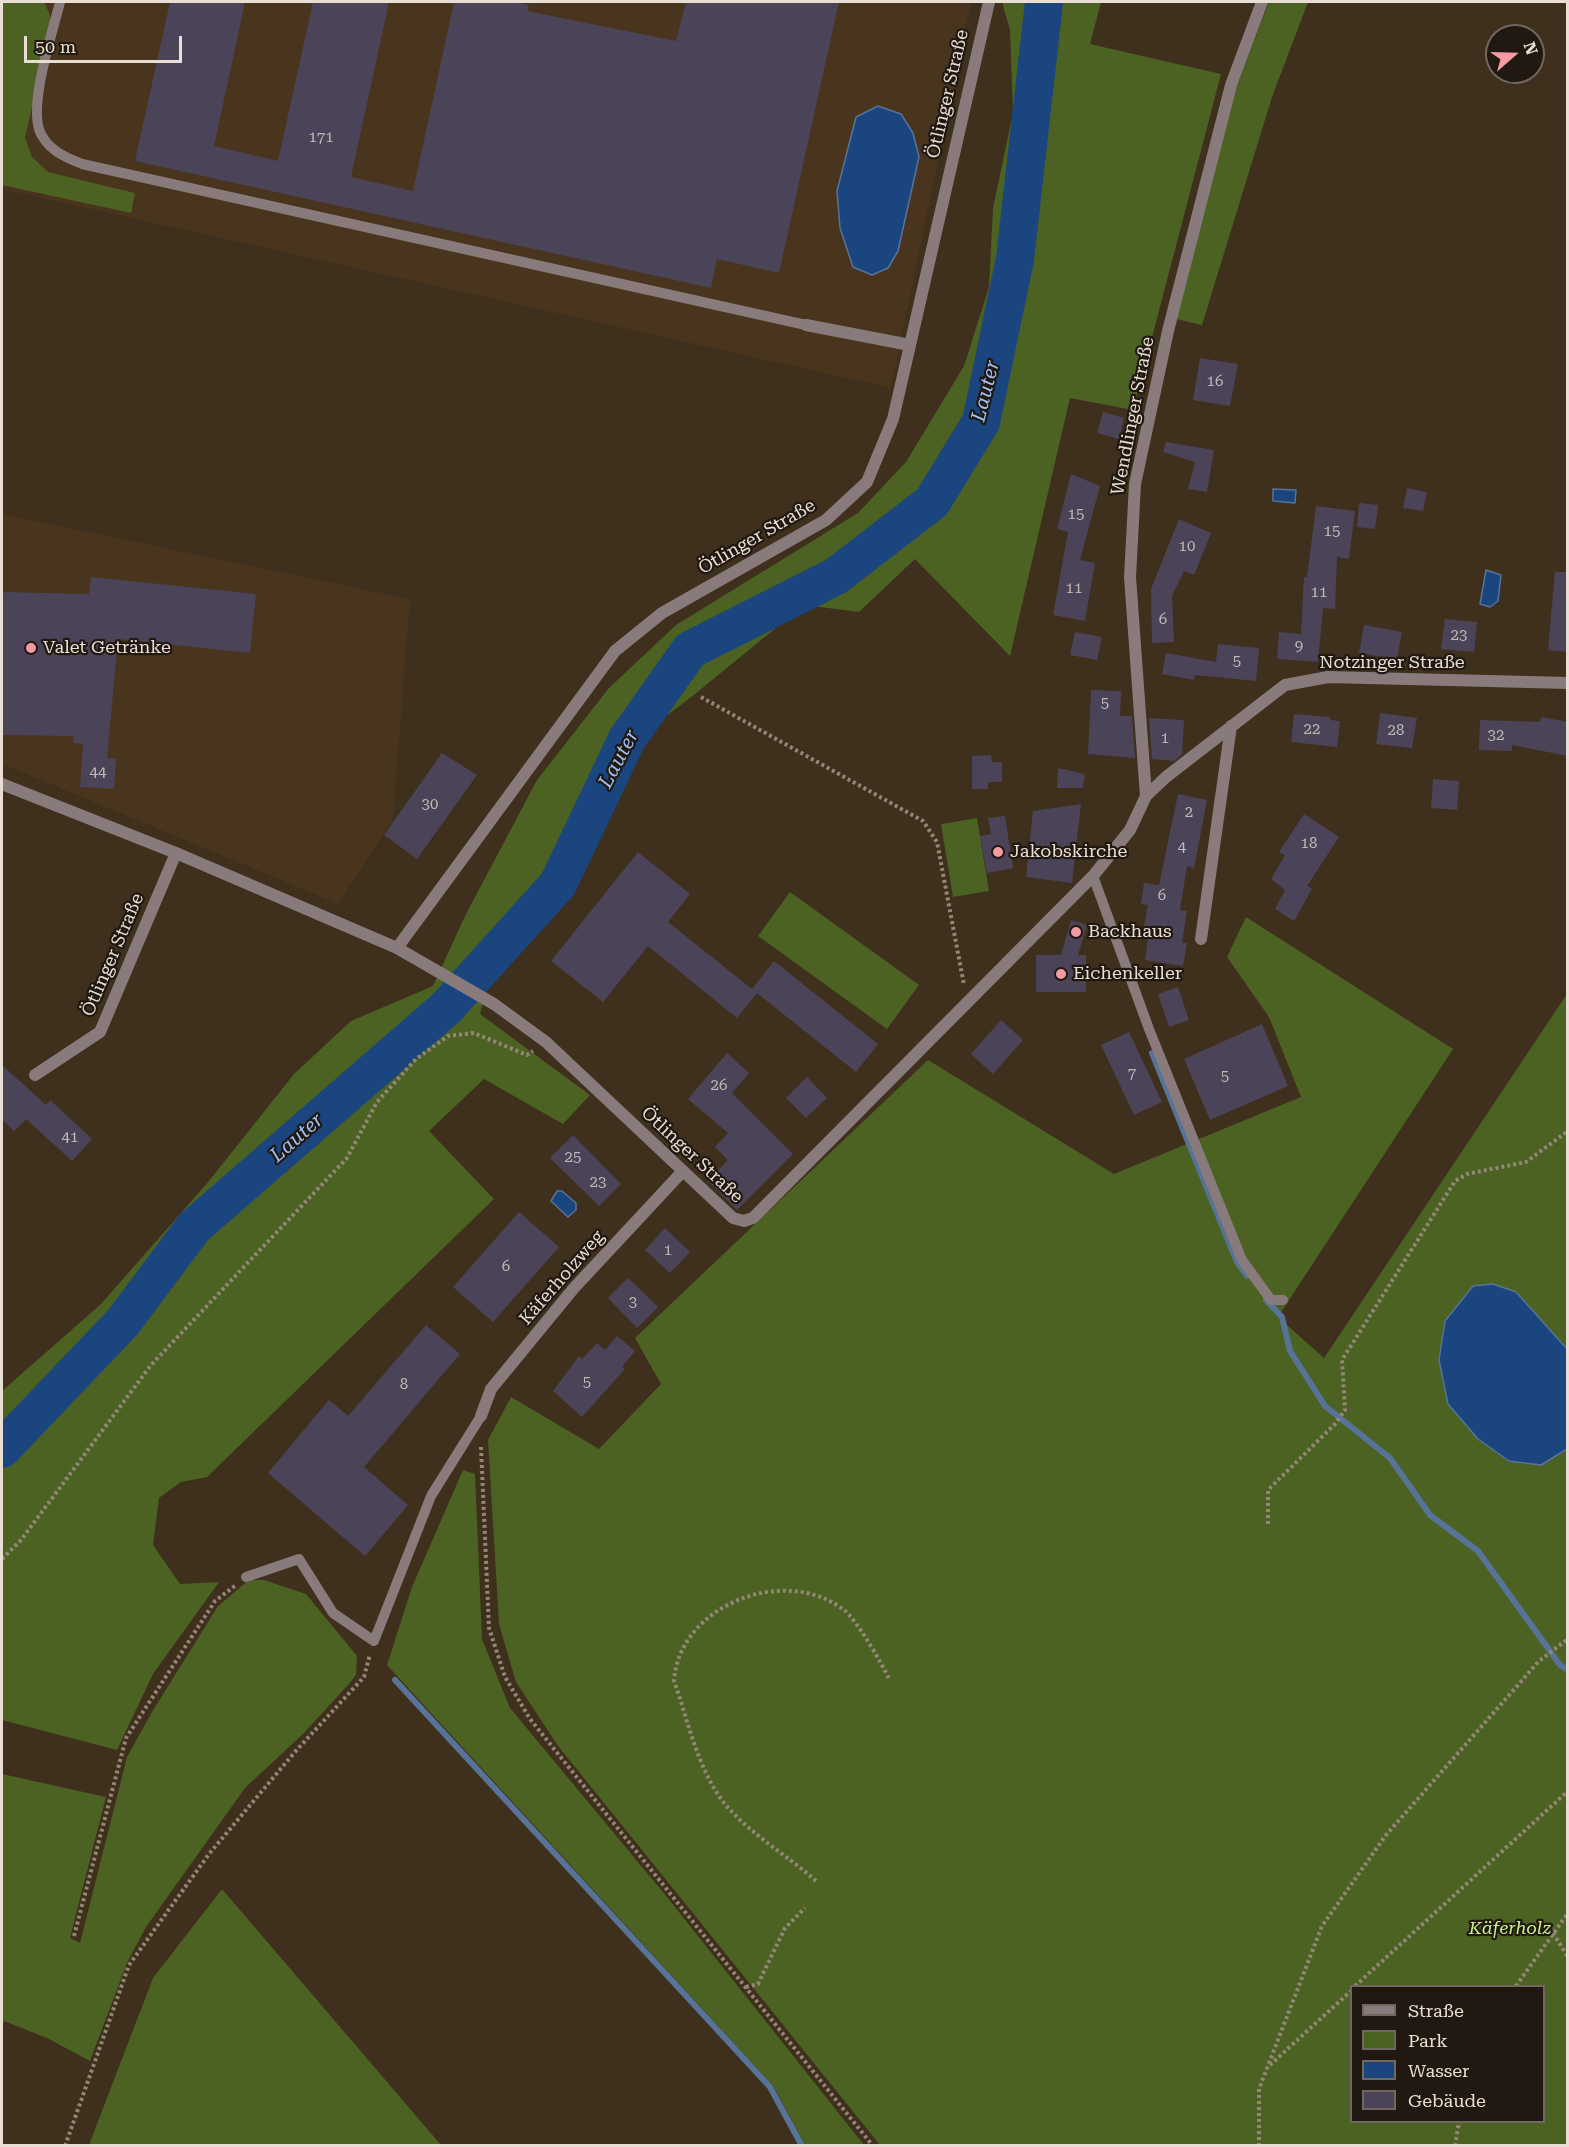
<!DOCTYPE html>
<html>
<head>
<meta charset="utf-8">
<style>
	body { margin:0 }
	#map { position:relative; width:1569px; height:2147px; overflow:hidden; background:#3f2f1d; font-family:"Roboto Serif",serif }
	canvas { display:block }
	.frame { position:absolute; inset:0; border:3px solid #e9ded3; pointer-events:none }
	.legend { position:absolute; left:1350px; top:1985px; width:195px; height:138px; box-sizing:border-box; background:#201811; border:2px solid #70675f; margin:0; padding:8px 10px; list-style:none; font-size:18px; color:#e9ded3 }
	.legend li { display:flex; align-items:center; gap:12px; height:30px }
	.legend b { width:30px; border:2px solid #70675f }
	.north { position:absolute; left:1485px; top:24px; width:60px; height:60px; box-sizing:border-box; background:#201811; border:2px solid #70675f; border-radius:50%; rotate:70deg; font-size:16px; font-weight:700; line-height:24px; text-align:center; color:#e9ded3 }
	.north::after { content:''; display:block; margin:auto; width:21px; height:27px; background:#f49aa2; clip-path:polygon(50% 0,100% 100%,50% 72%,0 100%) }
	.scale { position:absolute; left:24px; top:36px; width:158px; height:27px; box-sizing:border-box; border:3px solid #e9ded3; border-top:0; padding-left:8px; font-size:18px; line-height:21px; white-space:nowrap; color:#e9ded3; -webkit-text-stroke:4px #201811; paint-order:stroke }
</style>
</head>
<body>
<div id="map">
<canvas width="1569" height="2147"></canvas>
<div class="frame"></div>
<ul class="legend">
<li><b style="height:8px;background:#897b7b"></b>Straße</li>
<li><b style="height:16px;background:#4c6222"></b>Park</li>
<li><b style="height:16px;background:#1a457f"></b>Wasser</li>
<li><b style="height:16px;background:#4b4459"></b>Gebäude</li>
</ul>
<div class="north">N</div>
<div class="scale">50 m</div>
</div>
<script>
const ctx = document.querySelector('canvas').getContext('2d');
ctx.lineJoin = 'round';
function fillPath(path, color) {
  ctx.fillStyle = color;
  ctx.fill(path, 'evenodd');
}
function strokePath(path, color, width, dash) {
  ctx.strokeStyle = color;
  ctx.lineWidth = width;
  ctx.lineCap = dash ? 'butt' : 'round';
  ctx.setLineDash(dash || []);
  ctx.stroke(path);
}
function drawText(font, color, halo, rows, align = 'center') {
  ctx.font = font + ' "Roboto Serif",serif';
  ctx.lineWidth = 4.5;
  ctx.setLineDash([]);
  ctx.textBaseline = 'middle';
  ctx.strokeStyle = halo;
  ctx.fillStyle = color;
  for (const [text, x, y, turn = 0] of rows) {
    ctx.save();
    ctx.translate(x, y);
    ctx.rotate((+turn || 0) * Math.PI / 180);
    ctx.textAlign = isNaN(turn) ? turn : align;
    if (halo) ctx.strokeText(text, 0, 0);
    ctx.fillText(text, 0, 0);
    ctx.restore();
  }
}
const built = new Path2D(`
	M2 2H971L891 388 2 189Z
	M2 514 410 599 393 820 338 904 2 764Z`);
const green = new Path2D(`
	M2 2H44L50 15V30L25 138 32 157 48 172 135 193 131 213 2 185Z
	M1002 2H1101L1090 44 1221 74 1133 410 1070 398 1010 656 915 559 859 612 804 605 690 698 654 725 593 848 556 900 489 981 480 1014 590 1095 563 1124 484 1079 429 1131 494 1199 207 1477 181 1482 159 1498 153 1545 180 1584 219 1582 153 1674 117 1750 2 1720V1391L101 1304 209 1181 294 1074 351 1021 433 986 465 916 537 780 609 688 676 625 858 513 906 462 964 366 989 287 993 208 1013 113 1010 30Z
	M1269 2H1308L1272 97 1202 325 1176 319 1234 94Z
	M977 818 989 891 953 897 941 824Z
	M790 892 919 985 887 1029 758 936Z
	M1246 917 1453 1049 1278 1317 1324 1358 1567 994V2145H880L558 1746 516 1682 499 1624 488 1440 511 1397 599 1449 661 1384 635 1338 928 1060 1114 1174 1301 1097 1269 1017 1227 957ZM1352 1986H1544V2122H1352Z
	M463 1470 475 1474 482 1639 510 1708 667 1897 864 2145H805L774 2087 387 1665 412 1587Z
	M249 1580H264L306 1594 357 1656 356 1675 348 1685 303 1734 245 1788 146 1927 127 1963 90 2061 47 2038 4 2021 2 2027V1774L106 1797 70 1938 80 1943 127 1757 152 1712 218 1606Z
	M222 1889 441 2145H89L153 1978Z`);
const water = new Path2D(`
	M878 106 901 114 913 133 919 157 898 251 888 268 872 275 853 267 840 228 837 191 856 117Z
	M1273 489 1296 490 1295 503 1273 501Z
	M1486 570 1501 575 1498 601 1490 607 1480 604Z
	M557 1191H562L576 1203V1210L568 1217 551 1201Z
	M1493 1284 1516 1292 1567 1349V1449L1541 1465 1509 1461 1478 1439 1448 1404 1439 1360 1445 1321 1473 1286Z`);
const stream = new Path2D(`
	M1152 1053 1237 1262 1247 1276
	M1266 1300 1282 1317 1290 1351 1325 1406 1390 1458 1430 1515 1478 1551 1560 1665 1568 1670
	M395 1680 770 2087 802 2146`);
const river = new Path2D(`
	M2 1449 123 1322 194 1227 446 1008 558 884 627 739 690 650 836 576 932 502 981 422 1015 259 1044 2`);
const building = new Path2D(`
	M170 2H245L214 146 278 161 313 2H389L351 177 413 191 454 2H515L529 5 527 11 676 41 686 2H839L779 273 717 259 711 288 135 161Z
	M1200 358 1238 364 1230 406 1193 400Z
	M1103 412 1124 418 1119 439 1097 433Z
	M1166 442 1214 450 1207 492 1188 489 1195 462 1163 452Z
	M1071 474 1100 486 1080 560 1095 563 1085 621 1053 615 1068 532 1057 529Z
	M1407 488 1427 492 1423 511 1403 508Z
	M1359 503 1378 505 1375 529 1357 527Z
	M1316 506 1355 511 1349 559 1337 557 1335 609 1323 608 1318 662 1277 659 1279 632 1301 634 1304 577H1307Z
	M1179 519 1211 533 1194 575 1184 571 1172 596 1174 642 1152 643 1151 589Z
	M1555 572H1568V652L1548 650Z
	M91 577 256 594 250 653 118 639 107 758 116 759 114 789 80 787 83 744 73 743 74 736 2 735V592L89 594Z
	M1445 619 1477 622 1474 652 1441 649Z
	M1364 625 1402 632 1397 659 1359 653Z
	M1075 632 1102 637 1097 660 1070 655Z
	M1218 644 1259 648 1256 681 1195 675 1194 680 1162 674 1166 653 1216 662Z
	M1091 690 1121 691 1120 716H1132L1135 758 1088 754Z
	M1380 713 1417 718 1412 748 1376 744Z
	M1294 714 1330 717V720L1340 721 1337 747 1291 742Z
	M1541 717 1568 722V756L1512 745V751L1479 750 1480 720 1540 722Z
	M1149 718 1184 720 1182 754 1174 761 1152 759Z
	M442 753 477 775 417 859 384 835Z
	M991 755 992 762H1002V782H988V789H972V756Z
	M1058 768 1085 774 1083 788H1057Z
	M1433 779 1459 781 1457 810 1431 808Z
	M1178 794 1207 800 1194 868 1187 866 1180 910 1187 911 1182 943H1187L1183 966 1145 960 1148 937 1142 936 1148 905 1141 904 1144 883 1159 885Z
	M1081 804 1072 883 1026 877 1033 811Z
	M1304 814 1339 837 1307 886 1312 889 1294 921 1275 909 1285 890 1271 879 1285 855 1279 852Z
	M1005 816 1013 868 987 873 980 836 991 834 988 818Z
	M638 852 690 894 668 922 752 989 774 961 878 1044 856 1072 757 993 737 1018 648 946 603 1002 551 961Z
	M1071 920 1087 925 1078 955H1086V992H1036V955H1061Z
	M1178 987 1189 1020 1169 1027 1158 994Z
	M1001 1020 1023 1040 993 1074 971 1054Z
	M1262 1024 1288 1086 1210 1120 1184 1059Z
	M1129 1032 1162 1102 1134 1115 1101 1045Z
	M727 1053 749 1073 732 1093 793 1154 737 1210 708 1181 728 1160 715 1147 728 1133 688 1099Z
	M2 1065 46 1105 50 1100 92 1139 72 1161 26 1119 14 1131 2 1120Z
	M807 1077 827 1098 806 1118 786 1098Z
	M573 1135 621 1184 599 1206 550 1158Z
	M519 1212 559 1247 493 1322 453 1287Z
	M665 1228 690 1252 670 1273 645 1250Z
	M628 1278 658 1307 637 1328 608 1298Z
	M426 1325 460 1354 364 1467 408 1505 365 1556 268 1473 329 1400 348 1416Z
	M617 1336 635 1351 622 1367 625 1369 582 1417 553 1391 579 1356 582 1359 597 1343 605 1350Z`);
const path = new Path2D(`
	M701 697 923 821 937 842 964 985
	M481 1447 489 1628 505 1677 530 1719 873 2146
	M1268 1524V1490L1335 1424 1345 1410 1342 1360 1455 1181 1467 1174 1526 1162 1568 1131
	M2 1559 21 1540 151 1365 347 1158 377 1102 416 1059 448 1036 474 1033 527 1055 533 1051
	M816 1881C787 1855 750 1834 725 1804 698 1771 688 1720 674 1681 679 1605 785 1564 844 1610 857 1620 882 1664 889 1679
	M1553 1933 1568 1957
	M74 1936 126 1738 215 1601 236 1585
	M1355 1986 1568 1791
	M1516 1986 1568 1913
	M746 1987 758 1984 785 1928 805 1908
	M1270 2065 1352 1990
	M65 2146 129 1965 209 1854 294 1753 364 1677 370 1654
	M1259 2146V2089L1322 1926 1386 1835 1539 1661 1568 1639
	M1455 2146 1459 2122`);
const lane = new Path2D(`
	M60 2C53 31 27 108 41 134 50 151 65 157 82 164L806 325
	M1093 876 1149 1029 1242 1260 1271 1300H1283
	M246 1577 299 1559 333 1613 374 1641 431 1496 481 1416`);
const street = new Path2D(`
	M806 325 910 345
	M2 784 176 853 397 948 494 1004 546 1042 733 1218 744 1221 753 1218 1093 876 1130 830 1146 796 1166 777 1285 685 1328 677 1568 683
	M1146 796 1130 577 1135 484 1168 331 1231 85 1262 2
	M1201 939 1231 726
	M397 948 615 651 662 613 826 520 867 482 893 419 989 2
	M35 1075 100 1032 176 853
	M481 1416 491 1389 574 1288 682 1172`);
const markers = [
	[31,648,6,"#f49aa2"],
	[998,852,6,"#f49aa2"],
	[1076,932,6,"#f49aa2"],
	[1061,974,6,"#f49aa2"]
];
const numberNames = [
	["171",321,138],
	["16",1215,382],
	["15",1076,515],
	["15",1332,532],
	["10",1187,547],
	["11",1074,589],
	["11",1319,593],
	["6",1163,620],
	["23",1459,636],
	["9",1299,647],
	["5",1237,662],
	["5",1105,704],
	["22",1312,730],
	["28",1396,731],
	["32",1496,736],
	["1",1165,739],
	["44",98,773],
	["30",430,805],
	["2",1189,813],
	["18",1309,844],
	["4",1182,848],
	["6",1162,896],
	["7",1132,1074],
	["5",1225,1077],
	["26",719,1086],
	["41",70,1138],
	["25",573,1158],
	["23",598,1183],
	["1",668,1251],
	["6",506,1267],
	["3",633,1303],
	["5",587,1383],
	["8",404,1385]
];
const streetNames = [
	["Ötlinger Straße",948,94,-77],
	["Wendlinger Straße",1133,416,-79],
	["Ötlinger Straße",757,537,-30],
	["Notzinger Straße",1392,663],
	["Ötlinger Straße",113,955,-67],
	["Ötlinger Straße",692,1155,43],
	["Käferholzweg",562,1278,-49]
];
const poiNames = [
	["Valet Getränke",43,648],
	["Jakobskirche",1010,852],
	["Backhaus",1088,932],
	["Eichenkeller",1073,974]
];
const parkNames = [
	["Käferholz",1510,1929]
];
const waterNames = [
	["Lauter",986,391,-76],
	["Lauter",619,759,-62],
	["Lauter",297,1138,-41]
];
fillPath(built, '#49341d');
fillPath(green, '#4c6222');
fillPath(water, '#1a457f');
strokePath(water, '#587398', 1.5);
strokePath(stream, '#587398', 6);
strokePath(river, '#1a457f', 38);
fillPath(building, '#4b4459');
strokePath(path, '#948778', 4, [3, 3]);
strokePath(lane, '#897b7b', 10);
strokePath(street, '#897b7b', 12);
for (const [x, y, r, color] of markers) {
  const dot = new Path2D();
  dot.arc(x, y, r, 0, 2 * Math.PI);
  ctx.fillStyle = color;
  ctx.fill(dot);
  strokePath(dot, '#201811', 2);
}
drawText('15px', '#c2b8b4', null, numberNames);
drawText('18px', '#e9ded3', '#201811', streetNames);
drawText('18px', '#e9ded3', '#201811', poiNames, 'left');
drawText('italic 18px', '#ccf38b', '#201811', parkNames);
drawText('italic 20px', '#9cc1f4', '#201811', waterNames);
</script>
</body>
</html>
